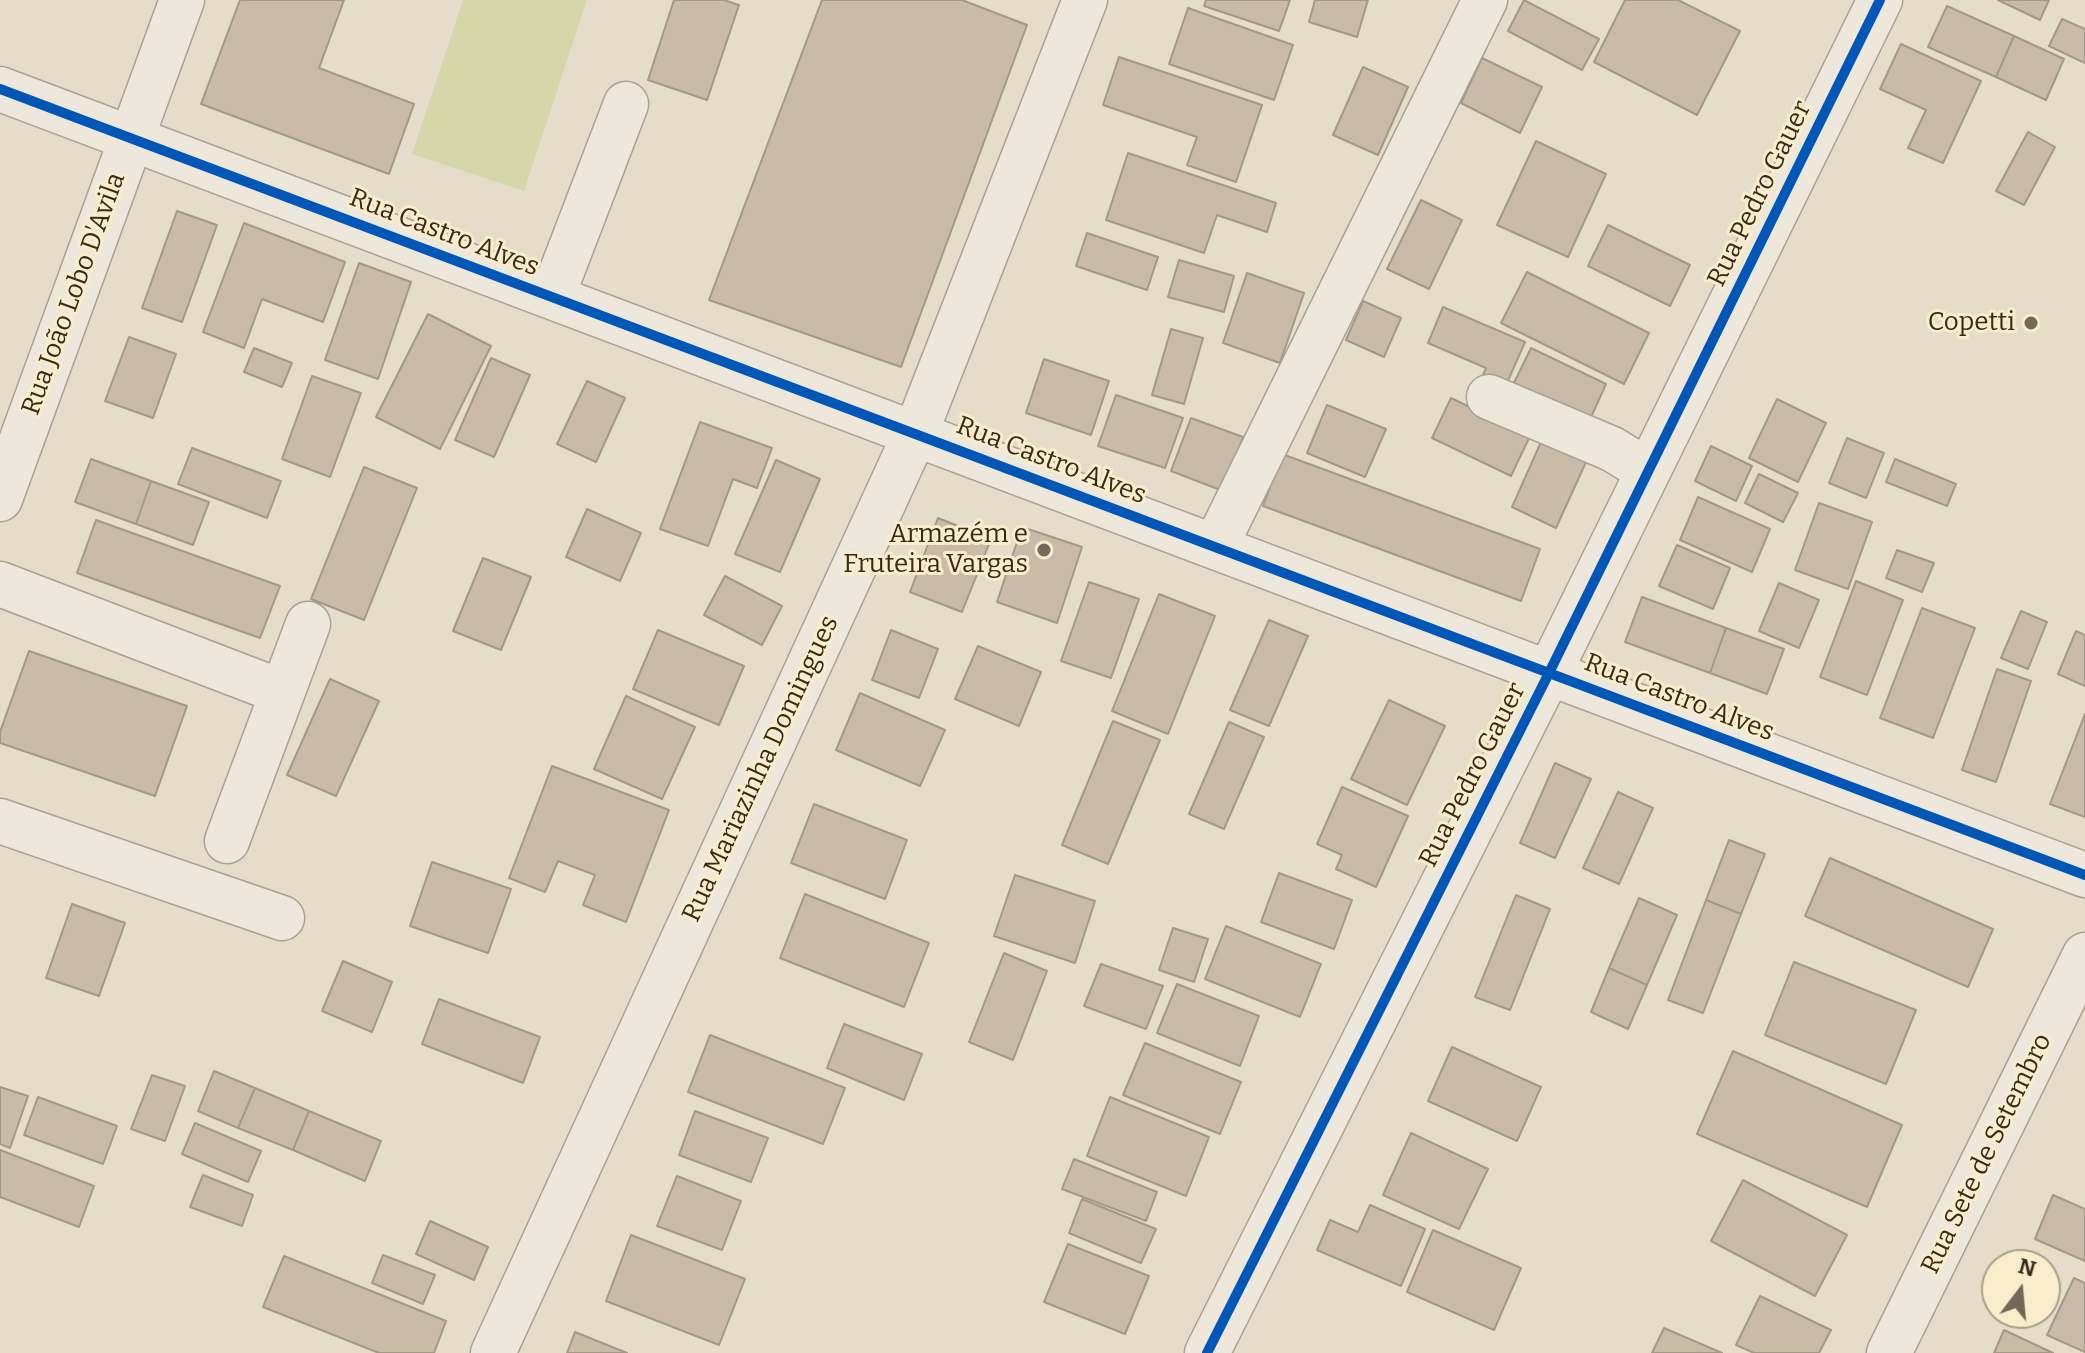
<!DOCTYPE html>
<html>
<head>
<meta charset="utf-8">
<style>
	body { margin:0 }
	#map { position:relative; width:2085px; height:1353px; overflow:hidden; background:#e5ddc9; font-family:Bitter,serif }
	canvas { display:block }
	.north { position:absolute; left:1981px; top:1249px; width:80px; height:80px; box-sizing:border-box; background:#f9edcc; border:2px solid #ac9f85; border-radius:50%; rotate:16deg; font-size:22px; font-weight:700; line-height:32px; text-align:center; color:#39291a }
	.north::after { content:''; display:block; margin:auto; width:28px; height:36px; background:#756857; clip-path:polygon(50% 0,100% 100%,50% 72%,0 100%) }
</style>
</head>
<body>
<div id="map">
<canvas width="2085" height="1353"></canvas>
<div class="north">N</div>
</div>
<script>
const ctx = document.querySelector('canvas').getContext('2d');
ctx.lineJoin = 'round';
function fillPath(path, color) {
  ctx.fillStyle = color;
  ctx.fill(path, 'evenodd');
}
function strokePath(path, color, width, dash) {
  ctx.strokeStyle = color;
  ctx.lineWidth = width;
  ctx.lineCap = dash ? 'butt' : 'round';
  ctx.setLineDash(dash || []);
  ctx.stroke(path);
}
function drawText(font, color, halo, rows, align = 'center') {
  ctx.font = font + ' Bitter,serif';
  ctx.lineWidth = 6;
  ctx.setLineDash([]);
  ctx.textBaseline = 'middle';
  ctx.strokeStyle = halo;
  ctx.fillStyle = color;
  for (const [text, x, y, turn = 0] of rows) {
    ctx.save();
    ctx.translate(x, y);
    ctx.rotate((+turn || 0) * Math.PI / 180);
    ctx.textAlign = isNaN(turn) ? turn : align;
    if (halo) ctx.strokeText(text, 0, 0);
    ctx.fillText(text, 0, 0);
    ctx.restore();
  }
}
const green = new Path2D(`
	M463 0H587L524 191 412 154Z`);
const building = new Path2D(`
	M240 0H344L319 68 414 104 389 174 201 104Z
	M674 0H724L739 5 707 100 648 80Z
	M822 0H962L1027 25 901 367 709 300Z
	M1206 0H1290L1279 31 1204 6Z
	M1315 0H1368L1357 37 1309 22Z
	M1524 0 1599 39 1582 70 1508 31Z
	M1625 0H1678L1740 31 1697 115 1594 62Z
	M1998 0H2049L2040 20Z
	M1947 6 2014 36 1996 77 1928 47Z
	M1188 8 1293 45 1274 100 1169 64Z
	M2062 19 2085 29V63L2049 46Z
	M2014 36 2064 59 2046 100 1996 77Z
	M1901 44 1981 81 1943 163 1908 148 1926 110 1880 89Z
	M1119 57 1262 105 1236 182 1187 165 1197 137 1103 105Z
	M1482 58 1542 87 1520 133 1461 103Z
	M1363 67 1408 87 1378 155 1333 135Z
	M2028 132 2055 147 2024 205 1996 191Z
	M1536 141 1606 174 1568 257 1497 225Z
	M1128 153 1276 203 1267 232 1217 215 1204 253 1106 220Z
	M1421 200 1462 220 1429 289 1387 269Z
	M177 211 217 225 182 322 142 308Z
	M244 223 345 262 323 322 262 299 244 348 203 332Z
	M1608 225 1690 265 1670 306 1588 266Z
	M1087 233 1158 257 1147 290 1076 266Z
	M1179 260 1234 276 1224 312 1168 297Z
	M359 263 411 282 378 379 325 360Z
	M1527 272 1649 333 1624 384 1501 323Z
	M1247 273 1304 293 1280 363 1223 343Z
	M1363 301 1401 318 1384 357 1346 340Z
	M1443 307 1525 342 1503 392 1480 382 1486 368 1428 343Z
	M428 314 491 346 440 449 376 417Z
	M1171 329 1203 338 1184 404 1152 395Z
	M129 337 176 354 153 418 105 401Z
	M254 348 292 363 282 387 244 372Z
	M1531 348 1606 384 1588 424 1512 387Z
	M491 358 530 375 494 457 455 440Z
	M1044 359 1109 381 1091 435 1026 413Z
	M312 376 361 393 330 477 282 459Z
	M587 381 625 398 596 462 557 444Z
	M1116 395 1183 418 1165 468 1098 446Z
	M1451 398 1530 436 1511 476 1432 438Z
	M1777 399 1826 423 1798 482 1749 458Z
	M1327 405 1386 429 1365 477 1307 453Z
	M1191 418 1243 437 1223 491 1171 471Z
	M700 422 772 448 757 488 733 479 708 546 660 529Z
	M1847 438 1884 453 1866 498 1829 483Z
	M1541 442 1586 462 1556 528 1512 507Z
	M1711 446 1752 466 1736 501 1695 481Z
	M192 448 281 481 267 518 178 484Z
	M1282 454 1540 549 1521 601 1263 506Z
	M91 459 151 481 136 524 75 502Z
	M1895 459 1956 484 1947 506 1886 482Z
	M776 460 820 479 780 572 735 554Z
	M364 467 417 488 364 620 311 599Z
	M1759 474 1798 493 1783 522 1745 503Z
	M151 481 209 502 193 545 136 524Z
	M1698 497 1770 529 1752 572 1680 540Z
	M1819 503 1872 522 1848 589 1795 570Z
	M587 509 641 533 620 581 566 557Z
	M938 518 991 539 962 612 910 592Z
	M96 520 280 586 260 638 77 573Z
	M1022 527 1082 547 1057 623 997 602Z
	M1677 545 1730 568 1713 609 1659 586Z
	M1897 550 1934 563 1922 592 1886 578Z
	M483 558 531 577 501 650 453 631Z
	M725 576 782 606 762 645 704 615Z
	M1856 581 1903 600 1867 695 1820 677Z
	M1089 582 1139 599 1111 678 1061 661Z
	M1779 583 1819 600 1799 648 1759 631Z
	M1159 594 1215 616 1168 734 1112 711Z
	M1642 597 1726 628 1710 673 1625 642Z
	M1922 608 1975 628 1933 738 1880 718Z
	M2021 611 2047 622 2028 669 2001 658Z
	M1269 620 1308 636 1269 726 1230 710Z
	M1726 628 1784 649 1767 694 1710 673Z
	M658 630 744 666 719 725 633 689Z
	M891 630 938 649 919 698 872 680Z
	M2076 631 2085 635V686L2058 674Z
	M978 646 1041 672 1019 726 955 699Z
	M29 651 187 706 155 796 0 743V732Z
	M1997 669 2031 681 1996 782 1962 770Z
	M330 679 379 701 336 796 287 775Z
	M860 693 945 730 920 786 836 750Z
	M626 696 695 727 662 799 594 769Z
	M1389 700 1445 726 1407 805 1351 779Z
	M2085 714V817L2050 804Z
	M1113 721 1160 740 1108 864 1062 845Z
	M1229 722 1264 737 1224 829 1189 814Z
	M1555 763 1591 779 1555 858 1520 843Z
	M552 766 669 810 626 922 583 905 595 875 558 861 545 892 509 878Z
	M1342 787 1408 816 1376 887 1336 869 1342 855 1317 844Z
	M1618 792 1653 808 1619 884 1583 868Z
	M814 804 907 840 885 899 791 863Z
	M1729 840 1765 854 1741 914 1706 900Z
	M1830 858 1993 929 1968 987 1805 916Z
	M432 862 511 889 488 953 410 926Z
	M1279 873 1352 900 1334 949 1261 922Z
	M1015 875 1095 901 1075 963 994 936Z
	M805 894 929 943 904 1007 780 958Z
	M1516 895 1550 909 1510 1010 1475 997Z
	M1639 898 1677 915 1647 985 1609 968Z
	M1706 900 1741 914 1703 1013 1668 1000Z
	M72 904 125 923 99 996 46 978Z
	M1226 926 1321 964 1300 1017 1205 979Z
	M1173 928 1208 939 1194 982 1159 970Z
	M1004 953 1047 971 1013 1060 969 1042Z
	M343 961 392 982 372 1032 322 1011Z
	M1794 962 1916 1010 1886 1084 1765 1035Z
	M1101 964 1163 986 1146 1029 1084 1006Z
	M1609 968 1647 985 1628 1029 1591 1012Z
	M1177 984 1259 1016 1240 1066 1157 1033Z
	M439 999 540 1037 523 1083 422 1044Z
	M844 1024 922 1054 904 1100 827 1068Z
	M710 1035 845 1088 823 1144 688 1092Z
	M1145 1043 1241 1082 1220 1134 1123 1095Z
	M1452 1047 1541 1087 1517 1141 1428 1101Z
	M1733 1051 1902 1125 1867 1207 1697 1134Z
	M214 1071 255 1088 238 1128 198 1111Z
	M152 1075 185 1086 165 1141 131 1129Z
	M0 1087 28 1096 10 1148 0 1144Z
	M255 1088 309 1111 293 1150 238 1128Z
	M38 1097 117 1126 103 1164 24 1135Z
	M1110 1097 1209 1137 1186 1196 1087 1156Z
	M309 1111 381 1141 365 1181 293 1150Z
	M695 1111 768 1138 751 1182 679 1155Z
	M195 1123 261 1151 248 1182 182 1154Z
	M1411 1133 1488 1169 1459 1229 1383 1195Z
	M0 1150 94 1186 79 1227 0 1197Z
	M1074 1159 1157 1192 1146 1221 1062 1189Z
	M203 1175 253 1195 242 1226 190 1207Z
	M677 1176 741 1201 722 1250 657 1226Z
	M1743 1180 1847 1235 1815 1296 1711 1241Z
	M2053 1195 2085 1209V1261L2035 1239Z
	M1082 1199 1156 1229 1141 1263 1069 1233Z
	M1370 1205 1425 1229 1401 1286 1317 1250 1330 1220 1358 1232Z
	M430 1221 488 1247 474 1280 416 1254Z
	M1433 1230 1521 1268 1494 1330 1407 1292Z
	M631 1235 745 1279 719 1345 606 1301Z
	M1068 1244 1149 1276 1125 1334 1044 1302Z
	M383 1255 435 1275 423 1304 372 1283Z
	M284 1256 446 1321 434 1353H379L263 1307Z
	M2074 1278 2085 1283V1352L2047 1335Z
	M1760 1296 1831 1330 1819 1353H1754L1736 1345Z
	M1664 1328 1722 1353H1652Z
	M2004 1330 2053 1353H1994Z
	M575 1332 627 1353H567Z`);
const minor = new Path2D(`
	M0 89 2085 875
	M552 297 626 104
	M1489 397 1612 449 1648 471
	M0 499 182 0
	M1215 547 1485 0
	M0 584 282 692
	M0 821 282 918
	M227 841 308 624
	M493 1353 916 432 1085 0
	M1207 1353 1549 673 1880 0
	M1889 1353 2085 955`);
const cycleway = new Path2D(`
	M0 89 2085 875
	M1207 1353 1549 673 1880 0`);
const markers = [
	[2031,323,8,"#756857"],
	[1044,550,8,"#756857"]
];
const streetNames = [
	["Rua Pedro Gauer",1760,194,-64],
	["Rua Castro Alves",444,233,21],
	["Rua João Lobo D'Avila",74,294,-70],
	["Rua Castro Alves",1051,461,21],
	["Rua Castro Alves",1679,698,21],
	["Rua Mariazinha Domingues",761,769,-65],
	["Rua Pedro Gauer",1473,775,-63],
	["Rua Sete de Setembro",1987,1154,-64]
];
const poiNames = [
	["Copetti",2015,323],
	["Armazém e",1028,535],
	["Fruteira Vargas",1028,565]
];
fillPath(green, '#d5d6a9');
fillPath(building, '#cabba9');
strokePath(building, '#a59888', 2);
strokePath(minor, '#aaa193', 47);
strokePath(minor, '#ede8db', 44);
strokePath(cycleway, '#0057b8', 10);
for (const [x, y, r, color] of markers) {
  const dot = new Path2D();
  dot.arc(x, y, r, 0, 2 * Math.PI);
  ctx.fillStyle = color;
  ctx.fill(dot);
  strokePath(dot, '#f9edcc', 3);
}
drawText('26px', '#39291a', '#f9edcc', streetNames);
drawText('26px', '#39291a', '#f9edcc', poiNames, 'right');
</script>
</body>
</html>
